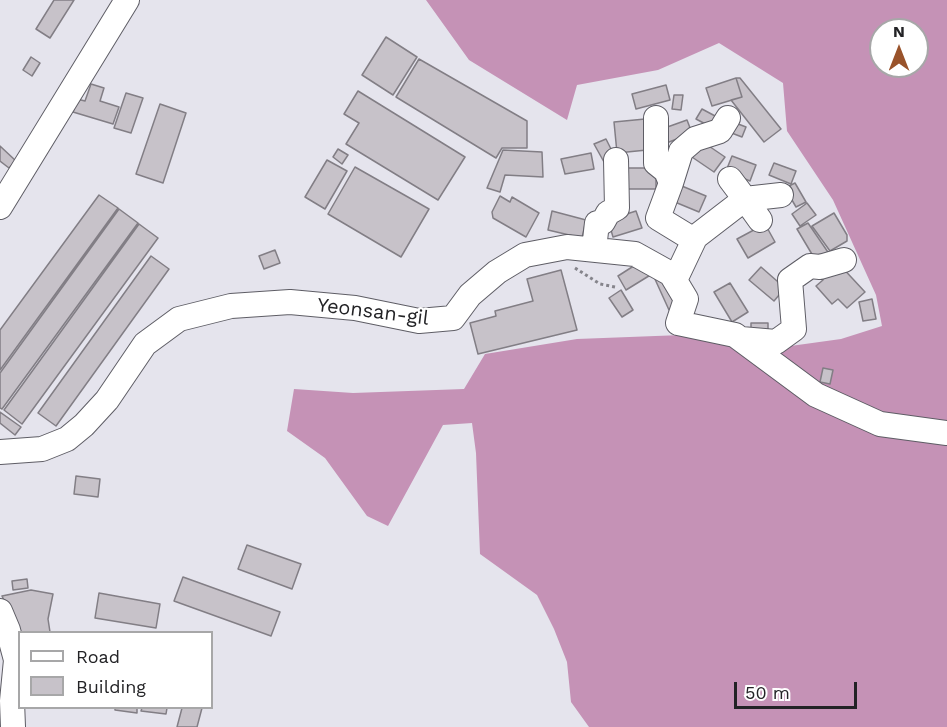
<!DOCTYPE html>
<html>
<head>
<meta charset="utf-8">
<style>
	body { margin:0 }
	#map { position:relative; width:947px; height:727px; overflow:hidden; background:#e5e4ed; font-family:"Work Sans",sans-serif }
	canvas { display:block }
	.legend { position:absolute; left:18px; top:631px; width:195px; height:78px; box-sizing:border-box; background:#fff; border:2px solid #a7a7a8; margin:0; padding:8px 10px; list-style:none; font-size:18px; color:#232326 }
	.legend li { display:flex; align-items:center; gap:12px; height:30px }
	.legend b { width:30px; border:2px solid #a7a7a8 }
	.north { position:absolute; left:869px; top:18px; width:60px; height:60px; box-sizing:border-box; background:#fff; border:2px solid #a7a7a8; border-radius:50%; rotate:0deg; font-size:16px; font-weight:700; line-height:24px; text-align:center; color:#232326 }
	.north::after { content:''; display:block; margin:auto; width:21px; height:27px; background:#99532b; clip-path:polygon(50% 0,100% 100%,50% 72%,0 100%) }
	.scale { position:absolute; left:734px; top:682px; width:123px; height:27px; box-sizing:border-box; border:3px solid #232326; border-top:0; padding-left:8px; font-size:18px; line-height:21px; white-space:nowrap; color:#232326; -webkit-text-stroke:4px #fff; paint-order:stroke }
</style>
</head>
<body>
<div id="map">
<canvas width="947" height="727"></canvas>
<ul class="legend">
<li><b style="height:8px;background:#fff"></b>Road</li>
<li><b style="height:16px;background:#c7c2c9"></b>Building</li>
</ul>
<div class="north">N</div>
<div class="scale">50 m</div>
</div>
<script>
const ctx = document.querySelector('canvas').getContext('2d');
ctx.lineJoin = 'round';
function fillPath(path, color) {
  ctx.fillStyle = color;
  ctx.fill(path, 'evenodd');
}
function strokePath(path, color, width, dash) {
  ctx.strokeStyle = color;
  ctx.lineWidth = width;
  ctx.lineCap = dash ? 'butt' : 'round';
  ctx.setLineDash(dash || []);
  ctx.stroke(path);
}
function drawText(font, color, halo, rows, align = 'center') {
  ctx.font = font + ' "Work Sans",sans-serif';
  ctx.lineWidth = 4.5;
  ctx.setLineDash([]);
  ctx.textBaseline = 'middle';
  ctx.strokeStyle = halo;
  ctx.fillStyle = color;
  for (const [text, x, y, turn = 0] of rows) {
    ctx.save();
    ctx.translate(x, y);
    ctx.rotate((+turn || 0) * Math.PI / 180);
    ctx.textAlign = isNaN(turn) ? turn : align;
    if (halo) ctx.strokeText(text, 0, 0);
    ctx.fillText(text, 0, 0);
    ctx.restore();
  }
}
const forest = new Path2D(`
	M426 0H947V727H589L571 702 567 662 554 629 537 595 480 554 476 453 472 423 443 425 388 526 367 516 325 458 287 431 294 389 353 393 464 389 485 354 577 339 708 334 776 348 841 339 882 326 876 295 833 200 787 131 783 83 719 43 658 70 577 85 567 120 469 60ZM881 30H917V66H881Z`);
const building = new Path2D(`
	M54 0H74L50 38 36 29Z
	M386 37 417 57 393 95 362 75Z
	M31 57 40 63 32 76 23 70Z
	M419 59 527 121V148H502L496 158 396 97Z
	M736 78 742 97 712 106 706 88Z
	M736 78H740L781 129 764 142 731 100 742 97Z
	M91 84 104 88 100 101 119 107 113 124 73 112 77 99 85 101Z
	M666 85 670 100 636 109 632 94Z
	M358 91 465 157 438 200 346 144 359 123 344 114Z
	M126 93 143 98 131 133 114 128Z
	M674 95H683L681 110 672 109Z
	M160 104 186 113 163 183 136 174Z
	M702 109 717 117 711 127 696 119Z
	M645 119 647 150 617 153 614 122Z
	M687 120 692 133 664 144 659 130Z
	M733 122 746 127 742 137 729 132Z
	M606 139 615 157 604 162 594 144Z
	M700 140 725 157 714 172 689 155Z
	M0 146 16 161 9 168 0 161Z
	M338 149 348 155 342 164 333 157Z
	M503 150 542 152 543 177 505 175 500 192 487 188Z
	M591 153 594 169 565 174 561 159Z
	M732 156 756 165 750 181 726 171Z
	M327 160 347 171 325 209 305 197Z
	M774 163 796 171 791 184 769 175Z
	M355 167 429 209 401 257 328 214Z
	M624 168H656V189H624Z
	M795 183 806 202 796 207 785 188Z
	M677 184 706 196 699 212 670 200Z
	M99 195 118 208 0 370V330Z
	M500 196 510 202 512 197 539 213 526 237 493 218 492 212Z
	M807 203 816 215 800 226 792 214Z
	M119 209 138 223 2 409 0 408V373Z
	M552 211 586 220 582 238 548 230Z
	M636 211 642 228 613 237 608 220Z
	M834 213 847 235V241L830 251 812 226Z
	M808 223 832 258 819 266 797 229Z
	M139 224 158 238 22 424 4 410Z
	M765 224 775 242 748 258 737 239Z
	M275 250 280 263 264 269 259 256Z
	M151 256 169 269 56 426 38 413Z
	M643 260 652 274 626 290 618 276Z
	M839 264 865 292 847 308 838 299 832 304 816 286 823 280V275Z
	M761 267 785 288 774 301 749 280Z
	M561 270 577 330 478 354 470 323 496 316 495 311 533 301 527 279Z
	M665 272 680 306 669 310 654 277Z
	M730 283 748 312 732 322 714 292Z
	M621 290 633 310 622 317 609 298Z
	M872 299 876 319 863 321 859 302Z
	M751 323H768V330L751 337Z
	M823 368 833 370 830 384 820 382Z
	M0 412 21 427 15 435 0 423Z
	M76 476 100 479 98 497 74 494Z
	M247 545 301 564 292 589 238 569Z
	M183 577 280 612 271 636 174 601Z
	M27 579 28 588 13 590 12 581Z
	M31 590 53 594 48 619 50 632H20V635L2 596Z
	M99 593 160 604 156 628 95 618Z
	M115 708H137V713L115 710Z
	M142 708H167L166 714 141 711Z
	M182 708H202L197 727H177Z`);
const path = new Path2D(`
	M575 268 600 284 615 287`);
const minor = new Path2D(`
	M656 118V163L666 171 671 183 658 218 694 240 675 280
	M671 183 681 151 695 139 720 131 728 118
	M0 207 127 0
	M760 220 745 199 781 195
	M693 239 745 199 730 179
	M594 249 597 223 603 222 608 213 617 208 616 160
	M741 339 776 342 794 329 790 280 810 266 820 267 844 260
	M0 452 42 449 67 439 84 425 107 400 145 344 179 319 231 306 290 302 355 308 419 321 453 318 470 295 497 272 525 255 567 247 635 254 671 274 686 299 678 323 735 335 816 395 880 424 947 433
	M0 611 8 630 16 660 12 701 13 727`);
const streetNames = [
	["Yeonsan-gil",373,312,7]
];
fillPath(forest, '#c592b6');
fillPath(building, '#c7c2c9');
strokePath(building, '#827e85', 1.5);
strokePath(minor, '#5e5d65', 26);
strokePath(path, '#85848b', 3, [3, 3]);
strokePath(minor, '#fff', 24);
drawText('20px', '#232326', '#fff', streetNames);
</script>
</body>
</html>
